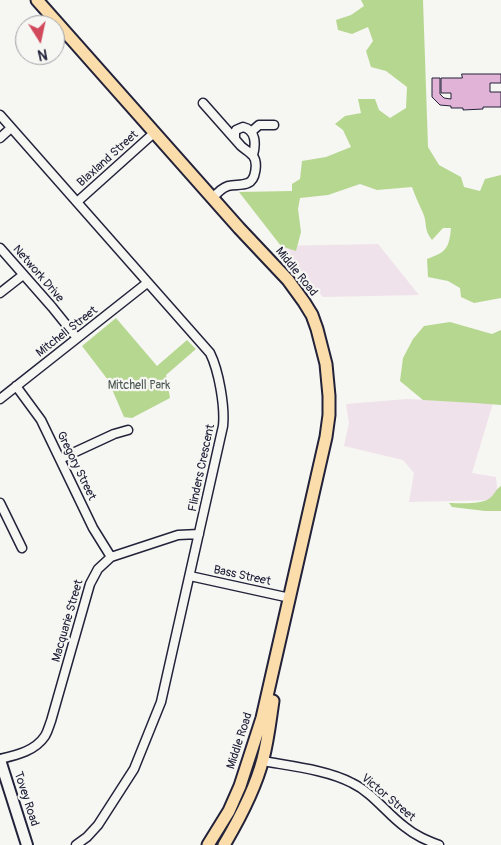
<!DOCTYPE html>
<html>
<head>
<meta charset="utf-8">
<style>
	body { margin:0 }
	#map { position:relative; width:501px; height:845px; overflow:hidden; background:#f6f6f2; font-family:Pangolin,sans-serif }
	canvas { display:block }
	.north { position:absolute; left:15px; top:15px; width:50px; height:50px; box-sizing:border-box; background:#f6f6f2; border:1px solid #a1a1a9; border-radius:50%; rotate:170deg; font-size:14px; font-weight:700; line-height:20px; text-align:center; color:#22223b }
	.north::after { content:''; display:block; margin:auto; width:18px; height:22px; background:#d1495b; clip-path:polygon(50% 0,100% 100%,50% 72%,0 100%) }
</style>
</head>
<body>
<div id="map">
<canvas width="501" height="845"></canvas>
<div class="north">N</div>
</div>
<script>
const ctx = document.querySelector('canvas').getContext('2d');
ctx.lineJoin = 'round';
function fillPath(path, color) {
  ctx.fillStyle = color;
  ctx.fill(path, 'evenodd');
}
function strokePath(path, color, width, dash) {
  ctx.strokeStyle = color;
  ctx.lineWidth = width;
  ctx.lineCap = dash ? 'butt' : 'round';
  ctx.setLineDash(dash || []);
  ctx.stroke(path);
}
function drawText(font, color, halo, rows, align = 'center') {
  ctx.font = font + ' Pangolin,sans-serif';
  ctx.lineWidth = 4.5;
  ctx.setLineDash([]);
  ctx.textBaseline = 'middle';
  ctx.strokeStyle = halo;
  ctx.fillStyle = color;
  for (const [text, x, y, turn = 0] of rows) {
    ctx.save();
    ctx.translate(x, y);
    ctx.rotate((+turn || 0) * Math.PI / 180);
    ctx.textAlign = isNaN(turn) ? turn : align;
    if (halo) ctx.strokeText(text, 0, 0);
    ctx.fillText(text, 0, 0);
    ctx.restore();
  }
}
const built = new Path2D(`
	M378 244 419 295 323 297 278 246Z
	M407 399 493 403 472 473 496 477 498 500 409 502 414 473 403 460 344 446 349 423 346 404Z`);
const green = new Path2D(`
	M361 0H423L428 147 439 165 461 177 464 187 480 191 485 179 501 175V298L474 303 461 297 460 288 448 281 428 277 427 259C446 252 449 249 451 228H443L432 240C423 228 428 225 423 213 419 204 415 196 412 187L377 190 360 184 328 195 300 198 298 209 301 232 296 251 281 246 239 192 292 191V184L300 179 302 161 326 157 351 147 343 130 335 124 345 116 361 113 358 99H375L379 110 390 118 406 108 407 87 386 71 371 67 366 51 373 41 368 27 352 34 338 30 336 20 351 15 364 6Z
	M116 318 157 366 187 340 196 349 166 375 170 398 132 418 124 417 108 380 82 346Z
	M450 322 492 334 501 330V405L475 403 423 400 400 381 403 358 413 339 424 326Z
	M501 486V511H485L452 507 449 503C459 503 482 505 490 498 495 494 494 491 501 486Z`);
const building = new Path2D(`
	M462 74H501V83H490V92H501V107H483V109L463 110V108H451V106L440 105 432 97V78H440V94L444 98 451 99V93H441V78H462Z`);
const street = new Path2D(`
	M203 103 241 146C244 149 250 152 253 156 258 162 256 180 248 183 241 186 235 184 228 186 222 188 217 193 213 198
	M0 115 210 353C219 371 225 407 223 426L161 702 134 769 98 825 87 837 76 845
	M251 132 259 125H274
	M0 138 11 128
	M235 138V133L236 130 243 127C256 130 256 144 253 155
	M77 202 155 132
	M0 248 52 307 77 338
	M0 293 23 275
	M16 386 41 420 93 528 111 557
	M0 399 147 283
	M60 459 114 434 128 430
	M0 503 22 548
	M190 576 290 598
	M0 759C17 755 35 751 45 736 48 731 49 726 51 721L90 584 98 569 111 557 178 535 199 534
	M263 761C290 766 328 770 352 783 373 793 387 814 405 827 416 836 426 840 439 845`);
const secondary = new Path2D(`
	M0 760 27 845`);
const primary = new Path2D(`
	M37 0 239 228 288 280 304 302 312 315 317 329 326 364 329 396V415L326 437 262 718 240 786 229 811 208 845
	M224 845C240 818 255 790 263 759 268 740 270 721 273 701`);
const streetNames = [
	["Blaxland Street",108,159,-42],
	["Middle Road",296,272,51],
	["Network Drive",38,274,49],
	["Mitchell Street",67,332,-38],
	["Gregory Street",76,466,64],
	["Flinders Crescent",202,468,-78],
	["Bass Street",242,576,12],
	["Macquarie Street",68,621,-74],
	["Middle Road",240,741,-72],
	["Victor Street",388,798,40],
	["Tovey Road",26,799,72]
];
const parkNames = [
	["Mitchell Park",139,386]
];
fillPath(built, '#f0e2ea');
fillPath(green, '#b6d790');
fillPath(building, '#e1b4d7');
strokePath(building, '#22223b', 1);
strokePath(street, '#22223b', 11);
strokePath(secondary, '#22223b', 14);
strokePath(primary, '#22223b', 15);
strokePath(street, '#f6f6f2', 8);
strokePath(secondary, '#f6f6f2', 10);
strokePath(primary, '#faddab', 11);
drawText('12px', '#22223b', '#f6f6f2', streetNames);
drawText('12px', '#4e5854', '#f6f6f2', parkNames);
</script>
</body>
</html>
